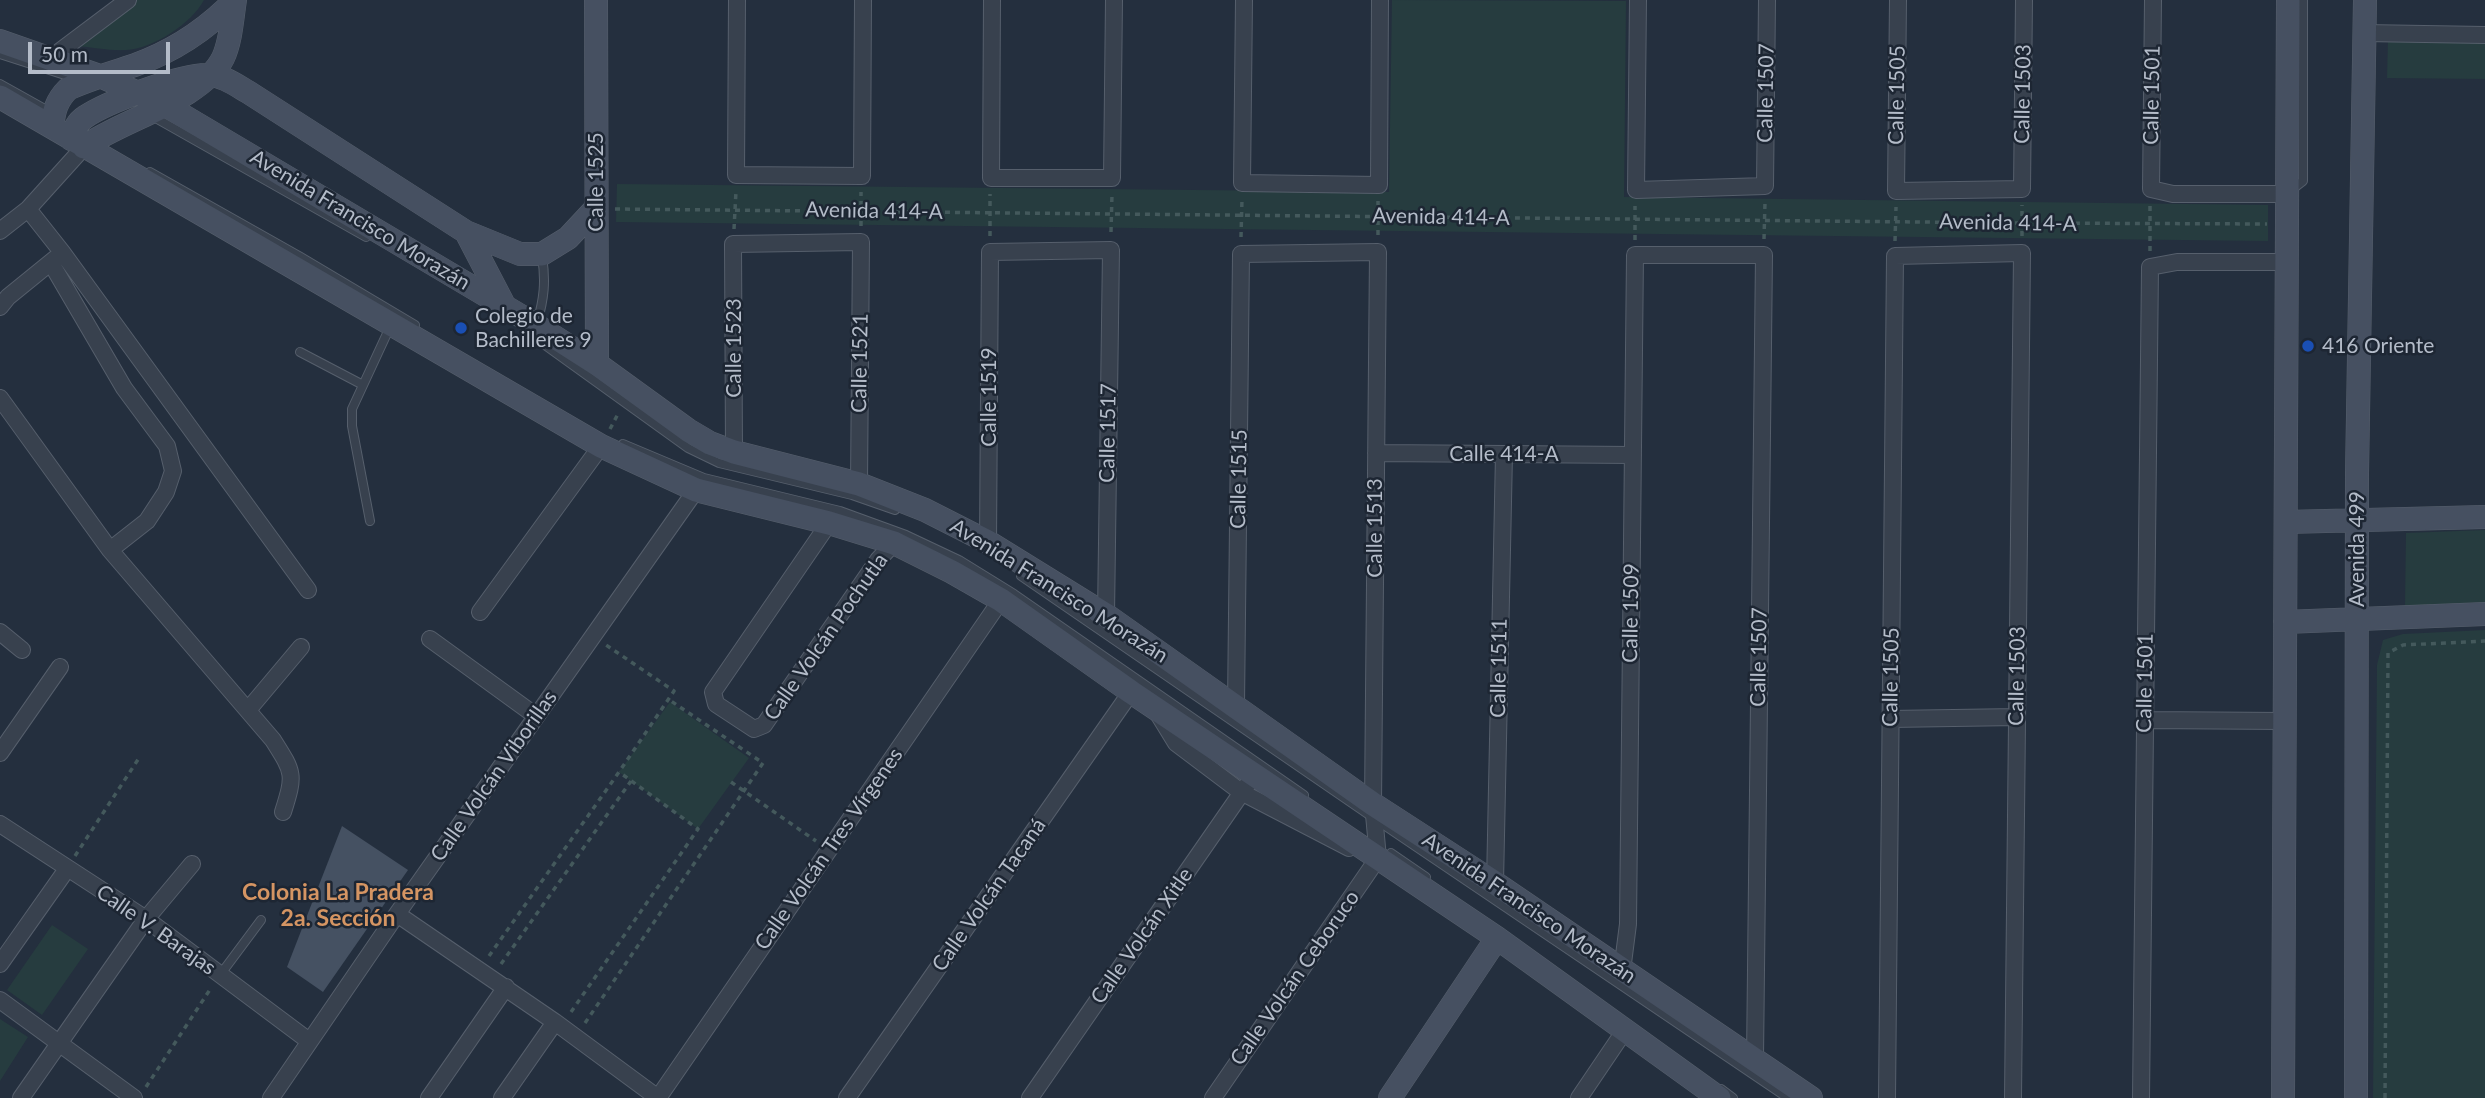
<!DOCTYPE html>
<html>
<head>
<meta charset="utf-8">
<style>
	body { margin:0 }
	#map { position:relative; width:2485px; height:1098px; overflow:hidden; background:#242f3e; font-family:Lato,sans-serif }
	canvas { display:block }
	.scale { position:absolute; left:28px; top:42px; width:142px; height:32px; box-sizing:border-box; border:4px solid #b4bcc9; border-top:0; padding-left:9px; font-size:21px; line-height:24px; white-space:nowrap; color:#b4bcc9; -webkit-text-stroke:5px #1d2633; paint-order:stroke }
</style>
</head>
<body>
<div id="map">
<canvas width="2485" height="1098"></canvas>
<div class="scale">50 m</div>
</div>
<script>
const ctx = document.querySelector('canvas').getContext('2d');
ctx.lineJoin = 'round';
function fillPath(path, color) {
  ctx.fillStyle = color;
  ctx.fill(path, 'evenodd');
}
function strokePath(path, color, width, dash) {
  ctx.strokeStyle = color;
  ctx.lineWidth = width;
  ctx.lineCap = dash ? 'butt' : 'round';
  ctx.setLineDash(dash || []);
  ctx.stroke(path);
}
function drawText(font, color, halo, rows, align = 'center') {
  ctx.font = font + ' Lato,sans-serif';
  ctx.lineWidth = 5;
  ctx.setLineDash([]);
  ctx.textBaseline = 'middle';
  ctx.strokeStyle = halo;
  ctx.fillStyle = color;
  for (const [text, x, y, turn = 0] of rows) {
    ctx.save();
    ctx.translate(x, y);
    ctx.rotate((+turn || 0) * Math.PI / 180);
    ctx.textAlign = isNaN(turn) ? turn : align;
    if (halo) ctx.strokeText(text, 0, 0);
    ctx.fillText(text, 0, 0);
    ctx.restore();
  }
}
const green = new Path2D(`
	M136 0H204C192 23 153 49 126 50 110 51 92 47 76 46Z
	M1392 0 1626 1 1624 197 2268 205V241L616 222 617 184 1389 192Z
	M2388 39 2485 40V79L2387 78Z
	M2485 530V602L2405 606 2406 533Z
	M2485 630V1098H2373L2377 665 2383 640 2403 634Z
	M670 702 749 758 698 829 619 772Z
	M52 925 88 949 42 1015 7 990Z
	M0 1019 28 1037 0 1081Z`);
const building = new Path2D(`
	M342 826 408 870 323 992 287 967Z`);
const path = new Path2D(`
	M615 209 2022 223 2267 224
	M861 226V192
	M734 229 736 191
	M1111 232 1112 194
	M1378 235V201
	M990 236V194
	M2022 236V205
	M1241 237 1242 199
	M1764 239 1765 202
	M1635 240V206
	M1895 241 1896 207
	M2150 251V206
	M610 429 618 414
	M731 782 816 841
	M75 856 139 758
	M489 956 619 772 674 691 606 645
	M501 964 631 781
	M571 1012 698 829 619 772
	M585 1023 763 763 668 699
	M146 1087 211 988
	M2385 1098 2388 653 2403 645 2485 641`);
const lane = new Path2D(`
	M0 54 65 75
	M0 84 52 113
	M152 116 366 237
	M150 172 299 256 415 325
	M2290 191 2303 181V0
	M537 323C544 299 546 281 542 257
	M531 335 688 448 719 463 852 495 895 510
	M300 352 363 385
	M623 444 704 478 840 511 906 535 959 560 1014 594 1304 795
	M370 521 352 426V409L390 327
	M1021 576 1375 819 1788 1098
	M1391 853 1426 877
	M220 975 261 920
	M1721 1089 1733 1098`);
const street = new Path2D(`
	M737 0 736 175 862 176 863 0
	M992 0 991 178H1112L1114 0
	M1244 0 1242 183 1379 185 1380 0
	M1638 0 1636 190 1765 186 1767 0
	M1898 0 1896 191 2022 189 2024 0
	M2153 0 2151 189 2173 194H2287
	M2364 33 2485 35
	M51 58 128 0
	M28 209 62 252 308 590
	M0 231 28 209 84 147
	M51 263 124 388 167 446 173 471 166 492 147 521 110 550
	M0 307 8 297 56 258
	M0 398 110 550 273 740C294 773 295 774 283 812
	M734 452 733 244 861 242 859 484
	M1376 453 1633 455
	M829 523 713 692 716 704 754 729 764 725 878 560 894 543
	M988 542 990 252 1111 250 1106 615
	M480 612 601 446
	M0 632 22 650
	M430 639 536 716
	M1236 705 1241 254 1378 252 1373 804 1378 858
	M248 710 301 647
	M1157 712 1176 743 1241 792 1349 848
	M1890 719 2017 717
	M2145 720 2283 721
	M0 753 60 667
	M0 824 146 919 309 1041
	M1495 883 1504 454
	M397 914 555 1022 658 1098 1001 600
	M0 964 67 869
	M1622 971 1628 924 1635 255H1764L1755 1059
	M0 1000 134 1098
	M21 1098 146 919 192 864
	M271 1098 397 914 696 490
	M429 1098 506 987
	M502 1098 555 1022
	M847 1098 1131 692
	M1030 1098 1254 775
	M1213 1098 1378 858
	M1579 1098 1625 1030
	M1887 1098 1895 256 2022 253 2013 1098
	M2141 1098 2150 267 2177 262H2287`);
const secondary = new Path2D(`
	M596 0 597 364
	M0 41 100 76 165 105 536 325 597 364 688 430 710 443 734 452 859 484 925 510 988 542 1106 615 1373 804 1495 883 1811 1098
	M0 97 601 446 696 490 829 523 894 543 952 572 1001 600 1131 692 1497 938 1719 1098
	M52 127C54 111 56 101 68 89 89 79 112 73 135 65 174 51 206 30 235 0
	M71 139C74 130 77 122 85 117 107 102 182 74 208 75 222 75 236 85 248 92L466 232 520 254H542L568 238 596 208
	M84 147C123 119 202 100 223 58 231 41 232 19 235 0
	M466 232 504 305
	M2286 522 2485 517
	M2285 622 2485 614
	M1390 1098 1497 938
	M2283 1098 2288 0
	M2356 1098 2357 474 2365 0`);
const markers = [
	[461,328,7,"#1a4fb4"],
	[2308,346,7,"#1a4fb4"]
];
const streetNames = [
	["Calle 1507",1766,93,-89],
	["Calle 1503",2023,94,-89],
	["Calle 1505",1897,95,-89],
	["Calle 1501",2152,95,-89],
	["Calle 1525",596,182,-90],
	["Avenida 414-A",874,211,1],
	["Avenida 414-A",1441,217,1],
	["Avenida Francisco Morazán",360,220,31],
	["Avenida 414-A",2008,223,1],
	["Calle 1523",734,348,-90],
	["Calle 1521",860,363,-89],
	["Calle 1519",989,397,-90],
	["Calle 1517",1108,433,-89],
	["Calle 414-A",1504,454],
	["Calle 1515",1239,479,-89],
	["Calle 1513",1375,528,-90],
	["Avenida 499",2357,549,-90],
	["Avenida Francisco Morazán",1059,591,32],
	["Calle 1509",1631,613,-89],
	["Calle Volcán Pochutla",826,637,-55],
	["Calle 1507",1759,657,-89],
	["Calle 1511",1499,668,-89],
	["Calle 1503",2017,676,-89],
	["Calle 1505",1891,677,-89],
	["Calle 1501",2145,683,-89],
	["Calle Volcán Viborillas",494,776,-55],
	["Calle Volcán Tres Vírgenes",829,849,-55],
	["Calle Volcán Tacaná",989,895,-55],
	["Avenida Francisco Morazán",1529,908,34],
	["Calle V. Barajas",156,930,35],
	["Calle Volcán Xitle",1142,936,-55],
	["Calle Volcán Ceboruco",1295,978,-55]
];
const poiNames = [
	["Colegio de",475,316],
	["Bachilleres 9",475,340],
	["416 Oriente",2322,346]
];
const neighbourhoodNames = [
	["Colonia La Pradera",338,893],
	["2a. Sección",338,919]
];
fillPath(green, '#263c3f');
fillPath(building, '#455162');
strokePath(lane, '#565f6c', 10);
strokePath(street, '#565f6c', 18);
strokePath(secondary, '#565f6c', 24);
strokePath(path, '#44595c', 3.5, [5, 5]);
strokePath(lane, '#38414e', 8);
strokePath(street, '#38414e', 16);
strokePath(secondary, '#465061', 23);
for (const [x, y, r, color] of markers) {
  const dot = new Path2D();
  dot.arc(x, y, r, 0, 2 * Math.PI);
  ctx.fillStyle = color;
  ctx.fill(dot);
  strokePath(dot, '#1d2633', 2.5);
}
drawText('21px', '#b4bcc9', '#1d2633', streetNames);
drawText('21px', '#b4bcc9', '#1d2633', poiNames, 'left');
drawText('bold 23px', '#d59563', '#1d2633', neighbourhoodNames);
</script>
</body>
</html>
